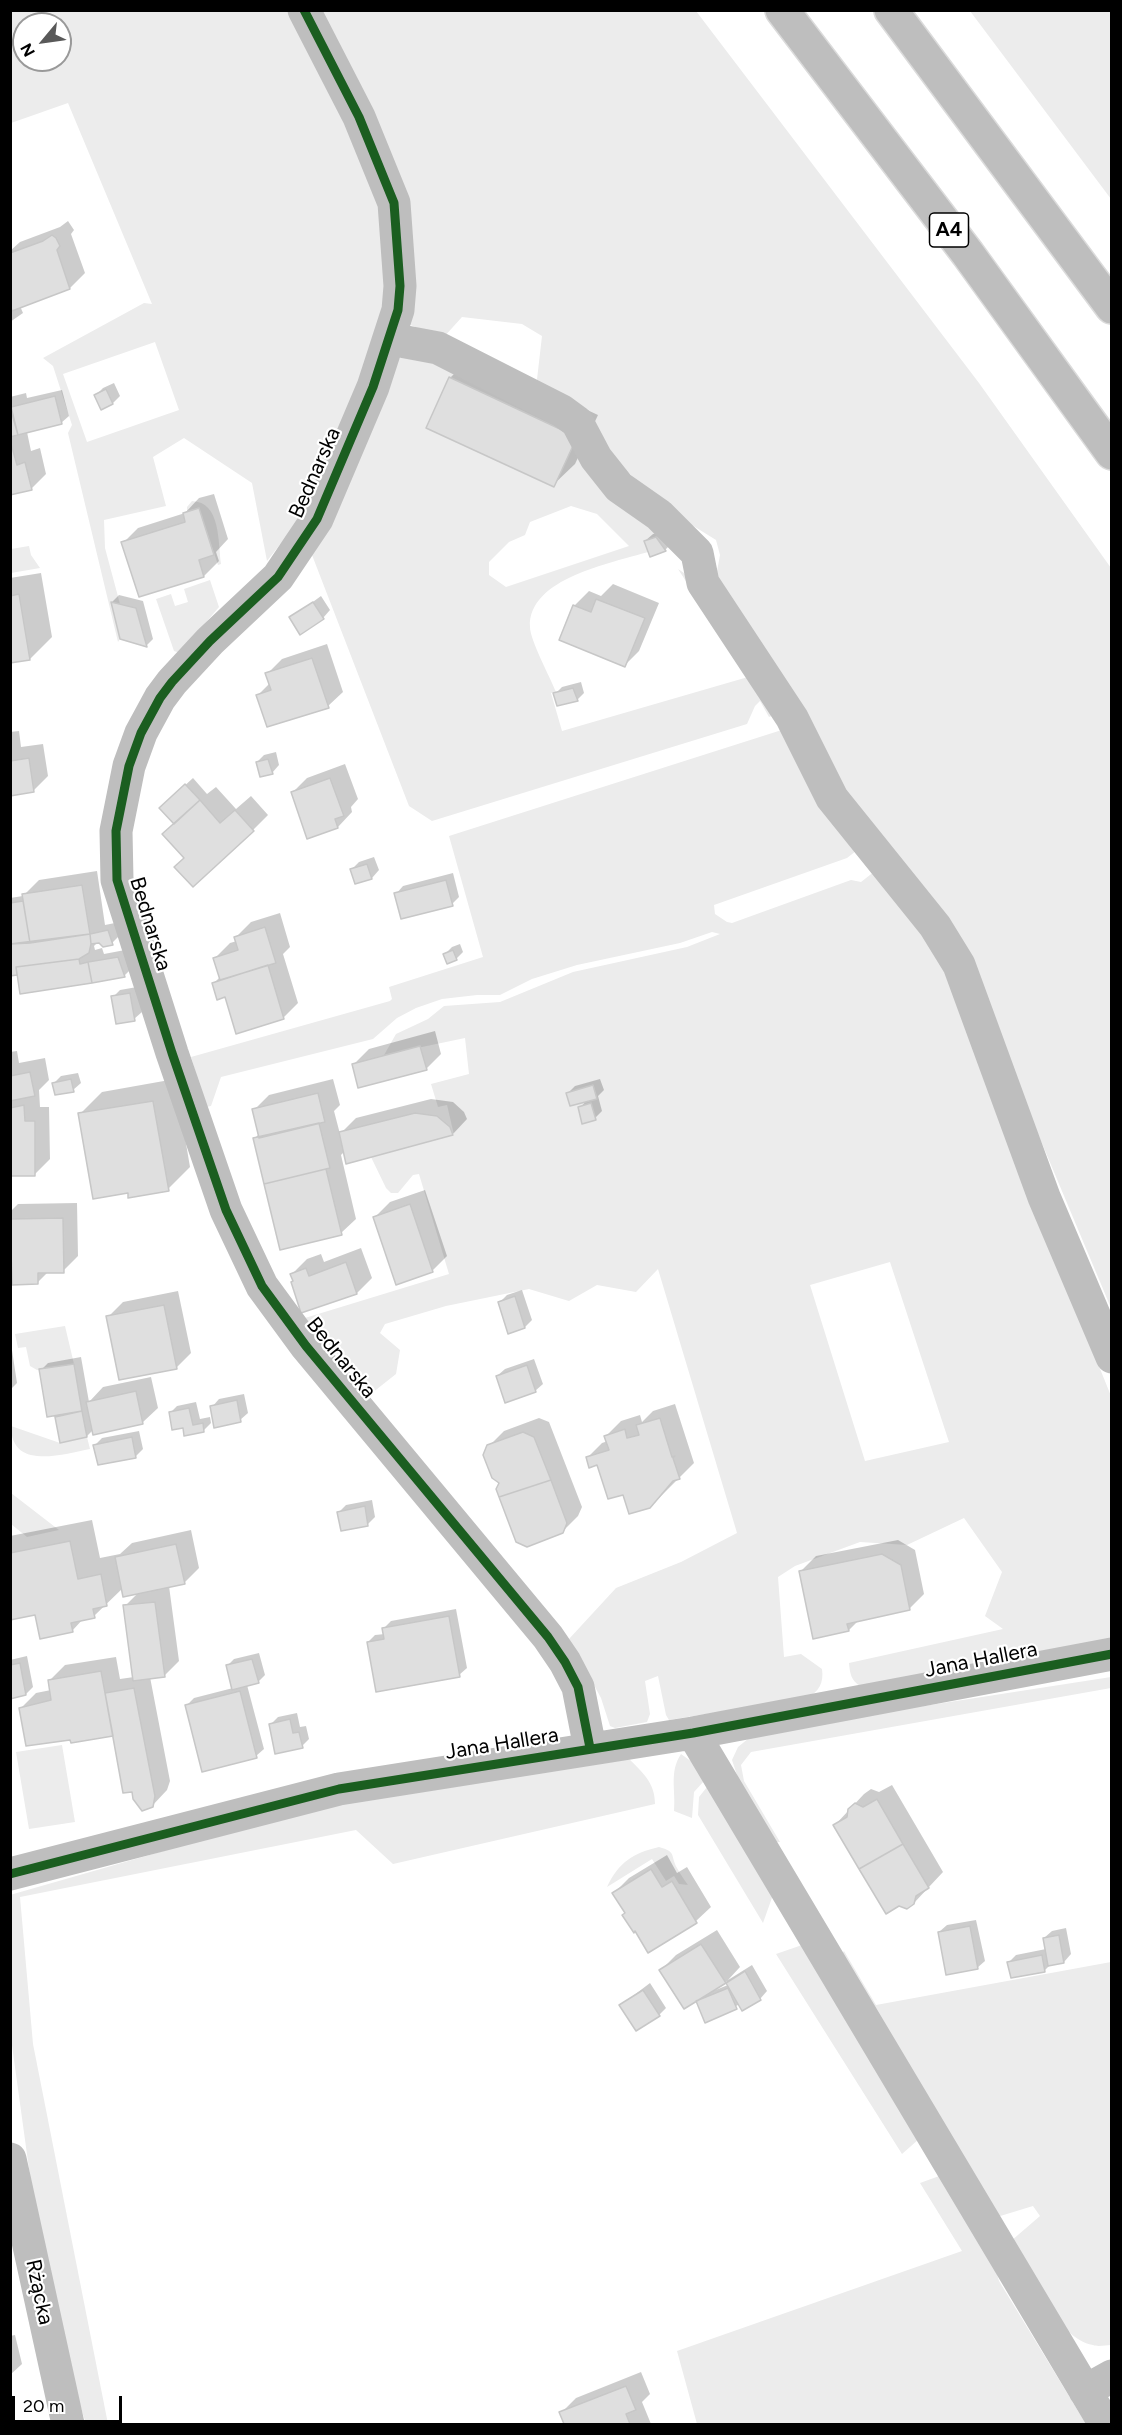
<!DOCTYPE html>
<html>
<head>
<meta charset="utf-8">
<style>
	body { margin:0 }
	#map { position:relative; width:1122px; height:2435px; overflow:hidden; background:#fff; font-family:Figtree,sans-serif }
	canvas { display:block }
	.frame { position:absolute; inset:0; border:12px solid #000; pointer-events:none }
	.north { position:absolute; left:12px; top:12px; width:60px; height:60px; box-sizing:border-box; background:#fff; border:2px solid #999; border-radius:50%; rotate:241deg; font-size:16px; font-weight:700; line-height:24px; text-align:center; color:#000 }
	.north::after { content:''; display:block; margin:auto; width:21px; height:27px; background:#595959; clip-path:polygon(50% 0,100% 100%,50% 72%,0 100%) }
	.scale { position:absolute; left:12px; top:2396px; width:110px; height:27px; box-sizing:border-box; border:3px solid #000; border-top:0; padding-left:8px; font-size:18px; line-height:21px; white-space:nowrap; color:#000; -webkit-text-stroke:4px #fff; paint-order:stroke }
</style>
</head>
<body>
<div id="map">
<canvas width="1122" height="2435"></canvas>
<div class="frame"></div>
<div class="north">N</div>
<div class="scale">20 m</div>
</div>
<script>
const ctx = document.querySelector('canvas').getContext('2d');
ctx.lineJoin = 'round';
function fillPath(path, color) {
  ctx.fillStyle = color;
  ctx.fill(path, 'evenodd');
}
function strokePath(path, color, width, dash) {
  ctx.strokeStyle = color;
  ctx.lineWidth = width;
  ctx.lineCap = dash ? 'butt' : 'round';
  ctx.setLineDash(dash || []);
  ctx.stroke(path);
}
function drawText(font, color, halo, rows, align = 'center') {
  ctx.font = font + ' Figtree,sans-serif';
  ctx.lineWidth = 4.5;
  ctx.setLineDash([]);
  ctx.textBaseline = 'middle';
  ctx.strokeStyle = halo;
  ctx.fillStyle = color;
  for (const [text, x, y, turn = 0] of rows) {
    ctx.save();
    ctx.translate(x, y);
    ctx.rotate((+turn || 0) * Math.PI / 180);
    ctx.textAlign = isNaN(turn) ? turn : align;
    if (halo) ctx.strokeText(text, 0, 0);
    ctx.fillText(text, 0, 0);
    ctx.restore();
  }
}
const green = new Path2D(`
	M10 11H288L361 149 383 210 388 277 378 337 315 500 267 561 252 483 184 438 153 457 166 506 104 520 105 548 120 604 111 602 120 639 118 642 68 433 72 425 53 366 43 358 144 303 152 304 68 103 11 123ZM24 24H60V60H24ZM155 342 179 410 87 442 63 374Z
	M313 11H696L979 383 1111 568V1308L958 943 882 855 716 577 720 555 716 540 671 512 536 388 542 336 522 324 462 317 443 338 408 324 411 295Z
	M970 11H1111V199Z
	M410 352 565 425 664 534 644 541 648 552C612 563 528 578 530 627 530 640 550 677 556 692L551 693 562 731 748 677 678 569 684 573 777 714 769 717 760 701 755 706 747 724 432 821 409 806 312 555 395 361ZM571 506 597 514 629 546 506 587 489 575V562L509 542 525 535 530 522Z
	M192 501C221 502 218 542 221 564L218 565 199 508 187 511V507Z
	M29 546 31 555 40 568 11 573V549Z
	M210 580 219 607 180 653 174 651 156 599 171 594 175 606 188 602 184 589Z
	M788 728 856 851 847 858 714 905 715 914 727 922 732 923 851 880 861 882 875 871 939 947 999 1118 1111 1396V1644L860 1686C851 1680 850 1674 849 1663L1003 1629 985 1616 1002 1572 964 1518 907 1545 860 1542 795 1566 778 1577 784 1657 801 1654 822 1669C824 1683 819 1692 806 1698L669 1720 666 1715 658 1676 645 1681 650 1714 647 1722 615 1728 610 1726 601 1698 569 1639 616 1588 681 1562 737 1533 658 1269 636 1292 597 1285 569 1301 529 1289 446 1306 385 1324 380 1333 400 1350 396 1374 372 1393 305 1318 449 1274 419 1174 413 1175 398 1193H391L386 1188 371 1157 454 1135 447 1105 438 1107 431 1084 469 1074 465 1038 384 1055 396 1034 428 1019 444 1006 500 1002 573 972 687 947 720 934 712 932 680 943 577 965 532 979 500 995H477L442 999 416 1008 397 1018 373 1039 221 1077 211 1106 206 1107 191 1057 390 1001 392 999 389 987 483 957 449 836ZM890 1262 949 1442 865 1461 810 1285Z
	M65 1326 74 1364 37 1370 30 1366 26 1347 18 1348 15 1334Z
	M11 1426 60 1443 87 1437 90 1449C61 1455 11 1470 11 1426Z
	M11 1493 59 1530 27 1537 11 1524Z
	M1111 1677V1688L751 1752 741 1765 744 1781 780 1842H774L739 1781 732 1760 738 1747 749 1738 898 1710Z
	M62 1745 75 1822 29 1829 16 1752Z
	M681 1754 692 1762 704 1781 694 1792 692 1818 674 1811C676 1790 669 1772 681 1754Z
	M628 1758C642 1772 655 1782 655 1804L393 1864 356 1830 20 1897 33 2044 108 2424H86L70 2373 33 2198 11 2038 10 1895 240 1829 347 1803Z
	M707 1787 774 1892 763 1923 698 1815 699 1797Z
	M659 1847C677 1852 670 1855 677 1868 680 1874 684 1879 688 1885L679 1884 674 1876 666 1881 652 1859 607 1887C619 1862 633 1853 659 1847Z
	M805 1944 919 2139 902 2154 776 1954Z
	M844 1951 876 2005 1111 1962V2345C1106 2345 1098 2347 1093 2345 1057 2339 1028 2271 1011 2241L1040 2216 1033 2206 997 2217 841 1955Z
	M942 2175 989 2246 999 2281 1086 2424H697L677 2351 962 2251 920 2183Z`);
const shadow = new Path2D(`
	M68 221 74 230 71 234 85 273 70 288 20 306 23 313 10 322V251L20 242 60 227Z
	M472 356 598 415 575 464 553 485 450 378Z
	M114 383 120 396 113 403 96 395 103 388Z
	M62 390 69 416 61 423 27 432 31 451 40 448 46 474 31 489 10 494V397L26 393 27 398Z
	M214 494 228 539 216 552 219 561 204 576 123 543 138 528 185 513 199 498Z
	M664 531 672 543 665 550 651 555 645 541 653 534Z
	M41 573 52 637 30 659 10 662V578Z
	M613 584 659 603 639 651 624 666 574 606 589 591 601 596Z
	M119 595 143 601 153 639 146 646 121 638 112 602Z
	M321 596 330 610 323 618H291Z
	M327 644 343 692 328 706 258 695 270 683 267 674 282 659Z
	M581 682 584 693 577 700 555 694 562 687Z
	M19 731 21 747 43 744 48 776 33 791 10 794V732Z
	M276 752 279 765 272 773 257 762 264 755Z
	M345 764 358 799 351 807 352 812 338 827 308 837 292 793 307 778Z
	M193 778 207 794 216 787 236 809 251 796 268 815 253 830 185 858 168 801Z
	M374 857 379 870 372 878 352 869 359 862Z
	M97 871 105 925 115 923 119 936 112 943 98 942 94 946 95 950 102 948 104 954 125 950 132 968 125 975 92 982 10 974V898L23 896 39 880Z
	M453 873 459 897 452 904 396 894 403 886Z
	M280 913 290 947 283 954 298 1003 283 1018 226 995 214 983 220 977 215 958 230 943 237 941 236 937 251 922Z
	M460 944 463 952 456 959 445 954 452 947Z
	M137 987 142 1012 134 1019 113 997 120 990Z
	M435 1031 441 1054 426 1069 354 1064 369 1049Z
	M17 1051 19 1063 45 1058 49 1080 39 1090 40 1107H49L50 1159 35 1174 10 1175V1052Z
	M78 1073 81 1083 73 1090 54 1083 61 1076Z
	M175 1079 190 1167 168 1189 129 1191 80 1114 102 1092Z
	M333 1079 340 1105 334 1111 340 1134 356 1118 431 1099 453 1102 464 1112 467 1119 453 1134 347 1162 345 1151 341 1155 356 1219 341 1233 281 1248 254 1139 259 1134 254 1110 269 1095Z
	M600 1079 604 1090 598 1096 602 1111 595 1118 580 1108 587 1100 568 1093 575 1086Z
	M425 1190 447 1256 432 1271 375 1217 390 1202Z
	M77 1203 78 1256 63 1271 48 1272 37 1283 10 1270V1212L18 1204Z
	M361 1248 372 1278 357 1293 294 1281 292 1274 307 1259 321 1254 324 1262Z
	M522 1290 532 1320 525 1327 500 1302 507 1295Z
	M178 1291 191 1353 176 1368 108 1317 123 1302Z
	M10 1337 17 1383 10 1390Z
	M81 1357 89 1402 103 1387 151 1377 158 1408 143 1422 94 1433V1429L87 1436 61 1441 56 1415 41 1370 48 1363Z
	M534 1359 543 1384 535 1391 497 1376 505 1369Z
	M244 1394 248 1413 240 1420 212 1407 219 1399Z
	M196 1402 200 1419 210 1417 211 1423 204 1430 184 1426 170 1413 177 1406Z
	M675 1404 694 1463 650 1507 624 1493 598 1463 587 1458 602 1443 608 1441 606 1436 621 1421 640 1415 642 1422 653 1411Z
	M539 1418 549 1422 582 1507 578 1516 562 1532 501 1483 489 1446 504 1431Z
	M139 1431 143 1449 136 1456 95 1445 102 1438Z
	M372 1500 375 1517 367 1525 339 1512 346 1505Z
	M92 1520 100 1558 120 1554 132 1543 191 1530 199 1568 184 1583 169 1586 179 1661 164 1676 150 1677 170 1781 167 1790 152 1806 114 1734 71 1739 21 1708 36 1693 51 1690 50 1680 65 1665 116 1657 120 1679 134 1677 125 1606 138 1593 123 1588 94 1616 84 1618 72 1631 36 1613 10 1618V1536Z
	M898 1540 915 1550 924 1594 909 1609 859 1620 849 1630 815 1638 801 1571 816 1556Z
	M456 1609 467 1668 459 1675 368 1642 375 1635 385 1634 384 1628 391 1621Z
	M259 1653 265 1675 258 1682 247 1685 264 1749 256 1756 187 1705 194 1698 233 1688 227 1666 234 1659Z
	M27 1656 33 1687 26 1694 10 1697V1660Z
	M297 1713 300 1727 306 1726 309 1739 302 1746 271 1724 278 1717Z
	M892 1785 943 1872 914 1903 835 1825 864 1794 871 1789 879 1792Z
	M667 1855 677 1873 687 1867 711 1907 696 1921 649 1951 614 1893 629 1878Z
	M976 1920 985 1961 977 1968 939 1932 947 1925Z
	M1066 1928 1071 1954 1064 1962 1051 1964 1045 1970 1009 1962 1016 1955 1046 1949 1044 1938 1052 1931Z
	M717 1930 740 1967 728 1980 752 1965 767 1991 760 1999 740 2004 706 2021 698 2002 702 1997 661 1970 676 1955ZM726 1981 728 1985 713 1991 712 1990Z
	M650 1983 666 2008 659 2015 621 2005Z
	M15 2335 22 2364 10 2375V2336Z
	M641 2372 650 2394 642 2402 651 2424H566L561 2413 576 2398Z`);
const building = new Path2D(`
	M52 235 56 238 60 246 57 250 70 289 12 311 10 305V253L43 241Z
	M449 377 577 437 554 487 426 428Z
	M106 389 113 404 101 410 94 395Z
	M55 396 62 424 18 435 11 407Z
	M10 407 18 435 10 437Z
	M10 440 17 465 25 462 32 490 10 495Z
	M199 508 214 555 199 560 204 577 139 597 121 542 185 522 183 513Z
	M656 537 666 551 650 557 644 541Z
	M19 594 30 660 10 663V596Z
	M596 599 645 618 625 667 559 640 573 605 591 612Z
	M111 602 136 608 147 647 120 639Z
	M313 602 324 619 300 635 289 617Z
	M312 658 329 708 267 727 256 695 271 690 265 673Z
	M573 688 578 701 557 706 553 693Z
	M29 758 34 792 10 796V761Z
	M268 759 273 774 260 777 256 762Z
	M330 778 344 816 335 819 338 828 307 839 291 792Z
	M185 784 200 800 174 824 159 808Z
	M200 800 220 823 235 810 254 831 193 887 174 867 184 858 162 834Z
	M367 864 372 879 355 884 350 869Z
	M446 880 453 906 401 919 394 893Z
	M82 885 90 934 30 943 22 894Z
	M23 901 30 943 10 944V903Z
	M265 927 276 963 220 980 213 958 238 950 234 937Z
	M108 930 113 945 103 947 99 943 91 944 90 934Z
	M90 934 91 944 89 953 79 959 16 967 17 975 10 976V944Z
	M453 950 457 960 447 964 443 954Z
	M118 957 125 977 92 983 88 962Z
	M79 959 80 964 88 962 92 983 20 994 16 967Z
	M268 965 284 1019 236 1034 225 997 217 1000 212 983Z
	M130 993 135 1021 116 1024 111 996Z
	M420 1046 427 1070 358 1088 352 1064Z
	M30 1072 35 1096 10 1101V1076Z
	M71 1079 74 1092 55 1095 52 1083Z
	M593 1085 597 1099 570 1106 566 1093Z
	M318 1093 325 1122 259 1138 252 1109Z
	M153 1101 169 1191 128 1198V1193L93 1199 78 1113Z
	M591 1103 596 1120 582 1124 578 1107Z
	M24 1105 25 1121H35V1176H10V1108Z
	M415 1113 437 1116 450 1127 453 1135 346 1164 339 1132Z
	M319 1123 330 1168 264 1184 253 1138Z
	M326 1169 342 1235 280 1250 264 1184Z
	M410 1204 433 1272 396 1285 373 1217Z
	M63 1218 64 1273H38V1284L12 1285 10 1219Z
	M346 1262 357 1294 301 1313 291 1282 293 1281 290 1274 306 1268 309 1276Z
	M515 1296 525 1328 508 1334 498 1302Z
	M164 1305 177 1369 119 1380 106 1316Z
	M74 1364 82 1411 47 1417 39 1369Z
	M527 1365 536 1392 505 1403 496 1376Z
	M136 1391 143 1424 93 1435 86 1402Z
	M237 1400 241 1422 214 1428 210 1406Z
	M189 1408 193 1425 203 1423 204 1432 184 1436 183 1428 172 1430 169 1412Z
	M82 1411 87 1437 60 1443 55 1417Z
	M660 1418 672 1457 675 1456 673 1458 680 1479 673 1481 650 1508 629 1514 623 1495 608 1499 597 1465 589 1468 586 1457 609 1450 604 1436 625 1429 627 1438 639 1435 636 1425Z
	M523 1432 534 1437 551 1480 499 1497 496 1489 499 1483 492 1478 483 1455 487 1445Z
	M132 1437 136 1458 98 1465 93 1445Z
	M551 1480 567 1523 563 1533 527 1547 516 1542 499 1497Z
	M365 1506 368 1526 341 1531 337 1512Z
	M70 1541 78 1579 101 1574 107 1606 93 1609 95 1618 71 1623 73 1632 40 1639 35 1615 10 1620V1553Z
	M176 1544 185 1584 123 1597 115 1557Z
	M882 1554 901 1565 910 1610 847 1624 849 1631 813 1639 799 1571Z
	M155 1602 165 1677 133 1681 123 1605Z
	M449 1616 460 1677 376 1692 367 1642 384 1639 382 1628Z
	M252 1659 259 1683 232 1690 226 1665Z
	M20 1663 26 1695 10 1699V1665Z
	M101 1671 113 1736 71 1743 70 1740 26 1746 19 1708 51 1700 48 1680Z
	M134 1688 155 1796 153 1807 142 1811 133 1799 132 1792 123 1793 105 1693Z
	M240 1691 257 1758 202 1772 185 1705Z
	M290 1719 293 1733 299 1732 303 1748 275 1754 269 1724Z
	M877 1799 903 1844 859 1869 833 1825 847 1817 848 1809 855 1803 863 1807Z
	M903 1844 929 1888 916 1896 914 1904 907 1909 899 1906 886 1914 859 1869Z
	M651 1869 662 1887 672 1881 697 1923 648 1953 635 1931 634 1933 622 1915 625 1913 612 1893Z
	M970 1926 978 1969 946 1975 938 1932Z
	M1059 1935 1064 1963 1048 1966 1043 1938Z
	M701 1944 726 1983 684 2009 659 1970Z
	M1042 1955 1045 1972 1011 1978 1007 1962Z
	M745 1971 761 2000 742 2011 726 1983Z
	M728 1988 737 2009 705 2023 696 2001Z
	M643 1990 660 2016 636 2031 619 2005Z
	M626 2386 636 2410 626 2414 630 2424H564L559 2412Z`);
const minor = new Path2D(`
	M304 10 359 117 394 203 400 286 398 310 373 387 317 519 278 577 210 641 172 682 160 698 141 733 129 766 116 831 117 880 172 1053 226 1210 262 1286 306 1346 548 1637 565 1662 578 1687 590 1748
	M390 339 438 348 562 411 577 422 596 458 619 487 659 515 697 553 703 583 792 718 832 798 935 926 959 965 1044 1197 1112 1357
	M693 1733 1105 2424
	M10 1874 339 1789 693 1733 1112 1654
	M10 2159 68 2424
	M1085 2391 1112 2376`);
const highway = new Path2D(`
	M782 10 968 254 1112 453
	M891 10 1112 307`);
const cycleway = new Path2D(`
	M304 10 359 117 394 203 400 286 398 310 373 387 317 519 278 577 210 641 172 682 160 698 141 733 129 766 116 831 117 880 172 1053 226 1210 262 1286 306 1346 548 1637 565 1662 578 1687 590 1748
	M10 1874 339 1789 693 1733 1112 1654`);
const shields = [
	[949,230,39]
];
const shieldNames = [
	["A4",949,230]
];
const streetNames = [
	["Bednarska",315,473,-66],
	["Bednarska",150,924,73],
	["Bednarska",341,1358,51],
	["Jana Hallera",981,1660,-11],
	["Jana Hallera",502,1744,-9],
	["Rżącka",39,2292,78]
];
fillPath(green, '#ececec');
fillPath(shadow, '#0003');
fillPath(building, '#dfdfdf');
strokePath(building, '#c7c7c7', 1.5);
strokePath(highway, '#dbdbdb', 36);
strokePath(minor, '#bebebe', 33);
strokePath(highway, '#bebebe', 33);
strokePath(cycleway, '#1b5e20', 9);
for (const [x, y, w] of shields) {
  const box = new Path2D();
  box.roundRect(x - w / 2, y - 17, w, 34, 4.5);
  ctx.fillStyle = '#fff';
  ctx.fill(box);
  strokePath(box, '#000', 1.5);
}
drawText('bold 20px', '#000', null, shieldNames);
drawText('21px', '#000', '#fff', streetNames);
</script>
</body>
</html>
